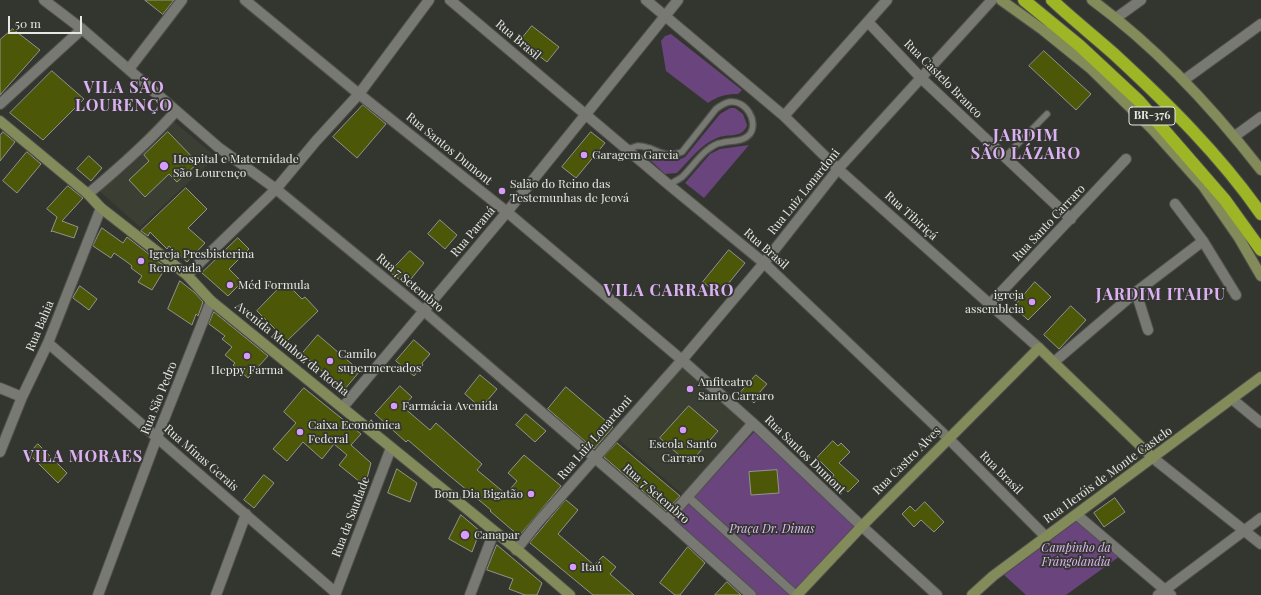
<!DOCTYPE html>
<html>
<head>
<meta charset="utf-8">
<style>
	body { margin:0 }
	#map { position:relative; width:1261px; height:595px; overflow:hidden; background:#33352f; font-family:"Playfair Display",serif }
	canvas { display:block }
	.scale { position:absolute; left:8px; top:16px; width:74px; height:18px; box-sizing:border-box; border:2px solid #e7e8e4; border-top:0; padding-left:5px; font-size:12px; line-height:14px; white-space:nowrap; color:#e7e8e4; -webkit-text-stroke:3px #33352f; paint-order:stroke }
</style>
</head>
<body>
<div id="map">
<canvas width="1261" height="595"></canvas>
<div class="scale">50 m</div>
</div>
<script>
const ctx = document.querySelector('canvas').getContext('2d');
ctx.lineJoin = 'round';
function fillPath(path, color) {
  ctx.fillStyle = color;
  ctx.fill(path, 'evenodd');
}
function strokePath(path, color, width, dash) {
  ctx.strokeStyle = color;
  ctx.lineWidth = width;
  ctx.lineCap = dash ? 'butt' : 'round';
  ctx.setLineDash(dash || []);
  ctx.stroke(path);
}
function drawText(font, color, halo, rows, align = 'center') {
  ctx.font = font + ' "Playfair Display",serif';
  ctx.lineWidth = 3.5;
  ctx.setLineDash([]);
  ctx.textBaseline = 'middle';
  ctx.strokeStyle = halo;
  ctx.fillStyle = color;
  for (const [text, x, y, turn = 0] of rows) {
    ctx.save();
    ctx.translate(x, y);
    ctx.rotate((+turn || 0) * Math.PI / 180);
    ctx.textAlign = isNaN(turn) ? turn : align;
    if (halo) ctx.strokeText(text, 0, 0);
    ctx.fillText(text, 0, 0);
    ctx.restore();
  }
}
const built = new Path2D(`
	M172 120 216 157 140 227 98 190Z
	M684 365 749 423 683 495 617 438Z`);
const green = new Path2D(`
	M671 34 742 90 738 94C726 94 718 96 708 103L666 71 661 41 665 36Z
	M730 108H735L743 114 747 125C743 139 728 133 717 138 700 145 690 160 677 173L665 174 647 157 666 161H676L685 157 720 114Z
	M749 145 704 198 685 183 710 154 720 149Z
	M754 432 856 526 792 595H755L673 520Z
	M1078 520 1120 556 1066 595H1026L1004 575Z`);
const building = new Path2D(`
	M145 0H174L163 14Z
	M532 26 559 47 547 62 520 41Z
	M13 29 40 50 0 95V40Z
	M1044 51 1091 94 1076 110 1029 66Z
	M52 71 84 99 43 140 10 113Z
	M363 105 386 124 357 158 333 137Z
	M3 132 15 142 0 161V136Z
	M168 132 198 163 177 182 169 174 145 197 129 180 149 161 144 155Z
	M591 132 605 143 576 178 562 167Z
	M27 152 41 164 17 193 3 181Z
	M89 156 102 168 91 181 77 169Z
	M68 186 83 198 62 221 78 227 74 238 52 231 51 232 57 217 47 209Z
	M186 188 207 209 188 228 205 243 187 262 169 246 167 249 150 232 148 236 141 231Z
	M440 220 457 235 445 249 428 234Z
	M102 228 123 243 127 237 150 255V256L166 267 152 290 138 282 142 276 131 268 132 266 127 262 114 253 111 258 93 246Z
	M238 238 249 249 229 269 242 282 228 296 202 273Z
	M729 250 745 263 719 295 703 282Z
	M410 251 424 263 406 285 390 272Z
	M180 281 195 293 203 302 198 316 196 314 192 325 168 309Z
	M285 282 302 299 305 297 318 311 287 341 257 311Z
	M1035 282 1051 297 1028 320 1014 307Z
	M80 286 97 299 89 310 73 298Z
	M1071 306 1086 320 1059 349 1044 335Z
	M214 312 268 356 248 378 233 365 235 363 225 355 232 347 222 339 225 336 209 324Z
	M318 335 360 371 344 390 302 354Z
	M414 340 430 354 422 363 423 365 414 376 396 361Z
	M480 375 497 389 481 408 465 394Z
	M756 375 767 384 758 394 760 396 754 403 741 392Z
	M400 386 412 397 403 407 430 430 436 423 482 464 477 470 506 494 517 481 508 473 524 455 561 486 519 536 490 511 491 510 445 472 408 440 406 442 375 414Z
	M566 387 613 427 594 449 548 409Z
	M304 388 361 434 351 445 371 463 365 486 339 465 347 455 334 444 322 459 303 442 287 461 273 449 296 423 284 412Z
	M689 406 718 431 689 464 660 438Z
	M526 414 546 431 535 442 516 425Z
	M833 441 838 446 841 443 850 452 839 463 859 481 848 492 832 478 834 475 817 458Z
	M617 443 680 496 666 511 604 457Z
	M38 444 67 473 58 483 29 454Z
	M397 469 417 483 410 502 388 493Z
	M777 470 779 493 751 495 749 472Z
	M264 475 274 483 254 508 244 500Z
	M1115 498 1125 512 1104 527 1094 513Z
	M566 500 578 510 558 534 594 565 603 556 616 567 610 574 634 595H593L530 543Z
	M925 502 944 522 934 532 921 520 914 527 902 514 910 506 915 511Z
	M461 515 480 531 472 552 449 539Z
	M497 545 542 583 537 595H525L509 589 513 579 487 570Z
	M688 547 705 563 680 595H675L660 583Z
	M727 582 741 595H715Z`);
const service = new Path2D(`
	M628 149C631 148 634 147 637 146 655 145 660 160 682 152L716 109C720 106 724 103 729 102 745 99 759 121 750 134 742 143 731 140 721 143 717 143 713 146 710 148 700 154 691 169 682 177 678 180 673 182 669 185
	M1005 157 1047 114`);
const pedestrian = new Path2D(`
	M688 497 796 595`);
const minor = new Path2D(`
	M245 0 359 94 507 212 682 360 755 425 854 519 937 595
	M450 0 669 185 764 263 948 438 1046 537
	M646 0 784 116 838 169 1039 348
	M1116 18 1141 0
	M868 22 921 78 1071 219
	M129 69 182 0
	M1184 80 1261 24
	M0 104 82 29
	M784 116 887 0
	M1235 136 1261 117
	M88 194C119 168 150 141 176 111
	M1175 204 1203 241 1236 295
	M187 275 276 189 316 141 359 94 429 0
	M1136 292 1148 330
	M990 304 1126 159
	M48 343 336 593
	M1054 362 1136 292 1203 241
	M0 388 22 397
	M1232 399 1261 423
	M343 407 507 212 678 0
	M0 452 22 397 48 343 101 208
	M1153 458 1261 544
	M1077 515 1171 595
	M667 520 753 423
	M516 550 539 521 682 360 764 263 838 169 992 0
	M216 595 246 514
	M335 595 391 448
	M470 595 494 532
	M1158 595 1261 518`);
const tertiary = new Path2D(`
	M44 0 82 29 218 147 276 189 424 311 667 520 751 595
	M98 595 157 437 211 301`);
const secondary = new Path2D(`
	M1001 0 1043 30 1090 68 1152 129 1203 186 1239 238 1261 276
	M1092 0C1156 47 1212 107 1261 170
	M0 121 88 194 101 208 187 275 211 301 520 552 570 595
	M797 595 862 526 1039 348 1153 458
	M972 595 993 576 1261 377`);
const motorway = new Path2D(`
	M1024 0 1080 46 1139 101 1225 200 1261 250
	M1052 0C1072 19 1094 36 1114 54 1167 103 1220 155 1261 214`);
const markers = [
	[584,155,4,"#d79bf9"],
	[164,166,5,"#d79bf9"],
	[502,191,4,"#d79bf9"],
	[141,261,4,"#d79bf9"],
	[230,285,4,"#d79bf9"],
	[1032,302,4,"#d79bf9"],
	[247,356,4,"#d79bf9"],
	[330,361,4,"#d79bf9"],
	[690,389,4,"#d79bf9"],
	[394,406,4,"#d79bf9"],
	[683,430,4,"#d79bf9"],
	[300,432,4,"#d79bf9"],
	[531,494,4,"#d79bf9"],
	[465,535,5,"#d79bf9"],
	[573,567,4,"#d79bf9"]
];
const shields = [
	[1152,116,46]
];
const shieldNames = [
	["BR-376",1152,116]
];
const streetNames = [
	["Rua Brasil",518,40,40],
	["Rua Castelo Branco",943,79,45],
	["Rua Santos Dumont",449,149,39],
	["Rua Luiz Lonardoni",804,192,-51],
	["Rua Tibiriçá",911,216,42],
	["Rua Santo Carraro",1049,223,-47],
	["Rua Paraná",473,232,-50],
	["Rua Brasil",766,249,41],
	["Rua 7 Setembro",410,283,40],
	["Rua Bahia",40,326,-67],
	["Avenida Munhoz da Rocha",292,349,39],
	["Rua São Pedro",159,398,-68],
	["Rua Luiz Lonardoni",595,438,-49],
	["Rua Santos Dumont",805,455,44],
	["Rua Minas Gerais",201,458,41],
	["Rua Castro Alves",907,461,-45],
	["Rua Brasil",1001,473,45],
	["Rua Heróis de Monte Castelo",1108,475,-36],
	["Rua 7 Setembro",656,494,41],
	["Rua da Saudade",351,517,-69]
];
const poiNames = [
	["Garagem Garcia",592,155],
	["Hospital e Maternidade",173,159],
	["São Lourenço",173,173],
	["Salão do Reino das",510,184],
	["Testemunhas de Jeová",510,198],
	["Igreja Presbisterina",149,254],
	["Renovada",149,268],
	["Méd Formula",238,285],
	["igreja",1024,295,"right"],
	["assembleia",1024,309,"right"],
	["Camilo",338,354],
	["supermercados",338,368],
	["Heppy Farma",247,370,"center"],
	["Anfiteatro",698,382],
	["Santo Carraro",698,396],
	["Farmácia Avenida",402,406],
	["Caixa Econômica",308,425],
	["Federal",308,439],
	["Escola Santo",683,444,"center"],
	["Carraro",683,458,"center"],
	["Bom Dia Bigatão",523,494,"right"],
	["Canapar",474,535],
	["Itaú",581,567]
];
const parkNames = [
	["Praça Dr. Dimas",772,529],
	["Campinho da",1076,548],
	["Frângolandia",1076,562]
];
const districtNames = [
	["VILA SÃO",124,88],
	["LOURENÇO",124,106],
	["JARDIM",1026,136],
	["SÃO LÁZARO",1026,154],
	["VILA CARRARO",669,291],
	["JARDIM ITAIPU",1161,295],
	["VILA MORAES",83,457]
];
fillPath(built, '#3b3e32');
fillPath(green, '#69447d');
fillPath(building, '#4c5807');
strokePath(building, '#92948d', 1);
strokePath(service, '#50514c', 8);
strokePath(pedestrian, '#50514c', 10);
strokePath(minor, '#50514c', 12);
strokePath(tertiary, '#50514c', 12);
strokePath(secondary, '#50514c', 12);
strokePath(motorway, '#50514c', 14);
strokePath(service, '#777972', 5.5);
strokePath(pedestrian, '#777972', 8);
strokePath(minor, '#777972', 10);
strokePath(tertiary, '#777972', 10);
strokePath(secondary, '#838b5b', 10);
strokePath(motorway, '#9eb526', 12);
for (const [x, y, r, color] of markers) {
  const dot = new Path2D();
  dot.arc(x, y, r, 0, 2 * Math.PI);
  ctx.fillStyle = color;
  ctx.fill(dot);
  strokePath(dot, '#33352f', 1.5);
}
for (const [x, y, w] of shields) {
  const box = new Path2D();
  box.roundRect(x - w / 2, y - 9, w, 18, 3);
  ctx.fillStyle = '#33352f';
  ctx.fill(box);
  strokePath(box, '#e7e8e4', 1);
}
drawText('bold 11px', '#e7e8e4', null, shieldNames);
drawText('12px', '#e7e8e4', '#33352f', streetNames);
drawText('12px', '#e7e8e4', '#33352f', poiNames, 'left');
drawText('italic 12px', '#dfb9f6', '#33352f', parkNames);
ctx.letterSpacing = '1px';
drawText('bold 16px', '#dbb1f3', '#33352f', districtNames);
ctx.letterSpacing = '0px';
</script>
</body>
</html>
